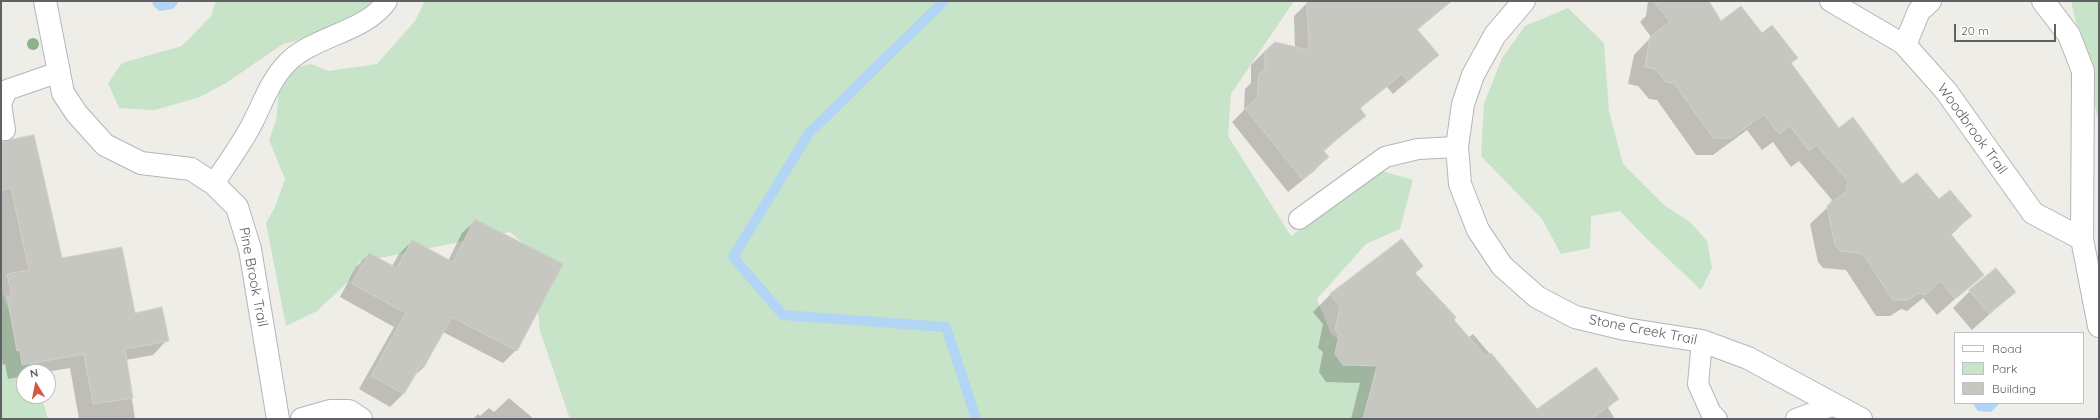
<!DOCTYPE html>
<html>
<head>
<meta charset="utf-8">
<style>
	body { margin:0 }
	#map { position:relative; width:2100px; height:420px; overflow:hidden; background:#efede7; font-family:Quicksand,sans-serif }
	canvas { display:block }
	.frame { position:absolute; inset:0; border:2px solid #5f6165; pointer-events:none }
	.legend { position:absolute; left:1954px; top:332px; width:130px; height:72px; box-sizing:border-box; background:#fff; border:1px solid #bfc0c1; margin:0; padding:5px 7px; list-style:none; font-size:12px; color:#5f6165 }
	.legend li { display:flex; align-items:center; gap:8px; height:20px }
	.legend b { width:20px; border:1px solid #bfc0c1 }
	.north { position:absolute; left:16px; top:364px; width:40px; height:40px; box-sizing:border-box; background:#fff; border:1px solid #bfc0c1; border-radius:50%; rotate:350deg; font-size:11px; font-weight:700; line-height:16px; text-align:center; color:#5f6165 }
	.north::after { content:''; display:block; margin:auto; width:14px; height:18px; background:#d45848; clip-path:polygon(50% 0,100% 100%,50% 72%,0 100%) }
	.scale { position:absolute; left:1954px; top:24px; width:102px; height:18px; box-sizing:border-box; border:2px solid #5f6165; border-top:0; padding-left:5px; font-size:12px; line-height:14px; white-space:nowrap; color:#5f6165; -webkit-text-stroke:3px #fff; paint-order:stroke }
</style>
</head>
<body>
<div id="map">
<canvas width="2100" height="420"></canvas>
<div class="frame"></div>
<ul class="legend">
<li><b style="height:5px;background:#fff"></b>Road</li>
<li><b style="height:11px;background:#c7e3c8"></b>Park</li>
<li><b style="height:11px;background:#c7c7c2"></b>Building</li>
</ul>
<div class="north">N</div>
<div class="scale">20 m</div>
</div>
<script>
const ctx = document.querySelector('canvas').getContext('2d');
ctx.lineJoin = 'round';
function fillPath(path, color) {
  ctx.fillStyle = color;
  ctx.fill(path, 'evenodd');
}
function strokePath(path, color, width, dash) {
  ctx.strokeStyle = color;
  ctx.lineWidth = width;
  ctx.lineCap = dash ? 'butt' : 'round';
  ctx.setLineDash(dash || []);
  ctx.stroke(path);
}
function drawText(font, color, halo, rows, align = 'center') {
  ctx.font = font + ' Quicksand,sans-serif';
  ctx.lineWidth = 3.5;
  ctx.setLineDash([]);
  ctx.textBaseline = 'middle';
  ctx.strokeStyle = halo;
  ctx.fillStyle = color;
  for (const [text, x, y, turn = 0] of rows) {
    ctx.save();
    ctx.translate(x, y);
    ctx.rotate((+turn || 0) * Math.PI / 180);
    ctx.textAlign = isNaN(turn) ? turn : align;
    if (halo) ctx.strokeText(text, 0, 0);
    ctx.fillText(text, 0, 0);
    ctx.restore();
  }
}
const green = new Path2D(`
	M216 1H372L363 15 334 32 283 44 226 83 200 97 155 110 119 108 108 83 122 63 182 46 211 16Z
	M425 1H1294L1231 94 1228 136 1291 236 1382 171 1413 180 1400 229 1366 244 1317 299 1331 334 1457 419H570L540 331 531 250 510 232 359 262 351 279 317 311 286 326 266 223 275 207 285 179 269 140 276 121 279 92 291 69 311 64 329 71 377 64 415 21Z
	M2071 1H2099V123Z
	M1568 8 1604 43 1609 111 1623 164 1664 205 1690 222 1707 241 1712 268 1701 290 1645 237 1620 211 1591 216 1590 248 1561 254 1542 219 1481 156 1484 104 1502 58 1525 26Z
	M1 290 33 372H24V396H41L48 419H1Z`);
const water = new Path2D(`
	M152 1H178V3L173 9 159 11 153 5Z
	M1972 403H2000L1991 412 1978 411Z`);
const shadow = new Path2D(`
	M1309 1H1452L1417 30 1438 55 1393 94 1387 87 1359 109 1364 116 1323 152 1328 157 1314 171 1288 192 1232 122 1244 110 1245 89 1251 83V65L1265 51 1295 48 1294 16Z
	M1648 1H1705L1701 37 1762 35 1796 58 1790 64 1838 129 1902 186 1971 216 1951 235 1982 275 1937 315 1923 298 1907 311 1901 309 1890 316H1876L1846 270 1823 268 1818 262 1810 224 1830 205 1829 204 1832 200 1799 161 1791 167 1773 142 1762 150 1747 130 1713 155H1696L1657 100 1649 99 1638 86 1628 84 1634 55 1651 37 1640 22 1646 16Z
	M1 143 61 259 167 340 153 355 126 360 135 419H79L70 368 46 372H24V376L8 379 5 364 3 365 1 354Z
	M476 220 516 350 503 363 443 332 424 367 412 378 403 394 390 407 359 389 394 327 340 297 356 267 369 254 392 266 399 254 412 241 448 261 462 233Z
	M1402 240 1422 266 1414 274 1468 338 1473 334 1537 410 1617 399 1608 408 1615 419H1351L1360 383 1326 382 1319 372 1323 352 1318 348 1323 324 1313 312 1330 295Z
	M1970 291 2014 292 1972 330 1953 308Z
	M509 398 534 419H473L478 414 480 416 489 408 494 412Z`);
const stream = new Path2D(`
	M944 1 809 133 733 257 783 315 946 327 976 419`);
const building = new Path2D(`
	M1307 1H1450L1417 29 1439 55 1408 81 1402 74 1360 108 1366 116 1323 150 1329 157 1302 179 1245 108 1257 98 1259 74 1265 70V51L1275 42 1309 50Z
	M1654 1H1709L1721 21 1741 6 1762 33 1772 25 1798 58 1791 63 1839 128 1853 117 1902 184 1917 173 1939 199 1950 190 1972 216 1950 233 1984 275 1955 299 1941 281 1925 295 1919 293 1908 300H1893L1863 254 1840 251 1835 245 1827 206 1848 190 1845 186 1849 182 1816 145 1809 151 1790 126 1779 134 1764 114 1731 138H1713L1674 83 1666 82 1655 69 1645 67 1650 37 1670 22Z
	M34 135 62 258 122 247 135 313 162 307 169 341 125 349 133 398 93 404 84 354 22 365 20 350 17 351 7 296H12L7 274 29 270 11 188 1 190V142Z
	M475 219 563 264 517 351 452 317 424 367 421 365 404 394 371 376 406 313 352 284 369 253 397 268 412 240 453 262Z
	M1402 239 1423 266 1415 273 1456 317 1454 320 1486 357 1491 353 1537 409 1596 367 1619 399 1591 419H1363L1377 366 1343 365 1335 354 1339 335 1335 330 1340 307 1330 294Z
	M1996 268 2016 292 1989 314 1969 290Z`);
const lane = new Path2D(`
	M1830 1 1905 45
	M5 130 1 104 7 90 59 72
	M214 184C227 163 242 144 253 122 263 102 271 79 288 62 314 36 366 32 387 1
	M1299 219 1385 157 1418 149 1457 147
	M1702 341 1698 384 1711 413 1717 419
	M1796 419 1834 405`);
const street = new Path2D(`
	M45 1 63 93 77 114 105 145 141 163 191 169 214 184 237 207 250 249 278 419
	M1524 1 1495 35 1473 75 1463 104 1457 147 1460 184 1478 230 1502 266 1537 297 1575 317 1625 329 1702 341 1748 358 1861 419
	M1930 1 1919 11 1905 45 1946 91 2033 213 2082 239 2083 71 2069 35 2043 1
	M2082 239 2099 326
	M302 419 330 411H349L361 419`);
const trees = [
	[33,44]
];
const streetNames = [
	["Woodbrook Trail",1972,129,54],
	["Pine Brook Trail",253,277,79],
	["Stone Creek Trail",1643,330,11]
];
fillPath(green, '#c7e3c8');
fillPath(water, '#b2d5f5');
fillPath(shadow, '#0003');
strokePath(stream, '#b2d5f5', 10);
fillPath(building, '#c7c7c2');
strokePath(building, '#d3cfc6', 1);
strokePath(lane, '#b4b6ba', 22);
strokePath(street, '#b4b6ba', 24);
strokePath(lane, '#fff', 20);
strokePath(street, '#fff', 22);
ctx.fillStyle = '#8fb28e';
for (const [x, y] of trees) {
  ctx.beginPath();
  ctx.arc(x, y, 6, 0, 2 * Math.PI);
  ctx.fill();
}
drawText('14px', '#5f6165', '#fff', streetNames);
</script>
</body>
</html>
